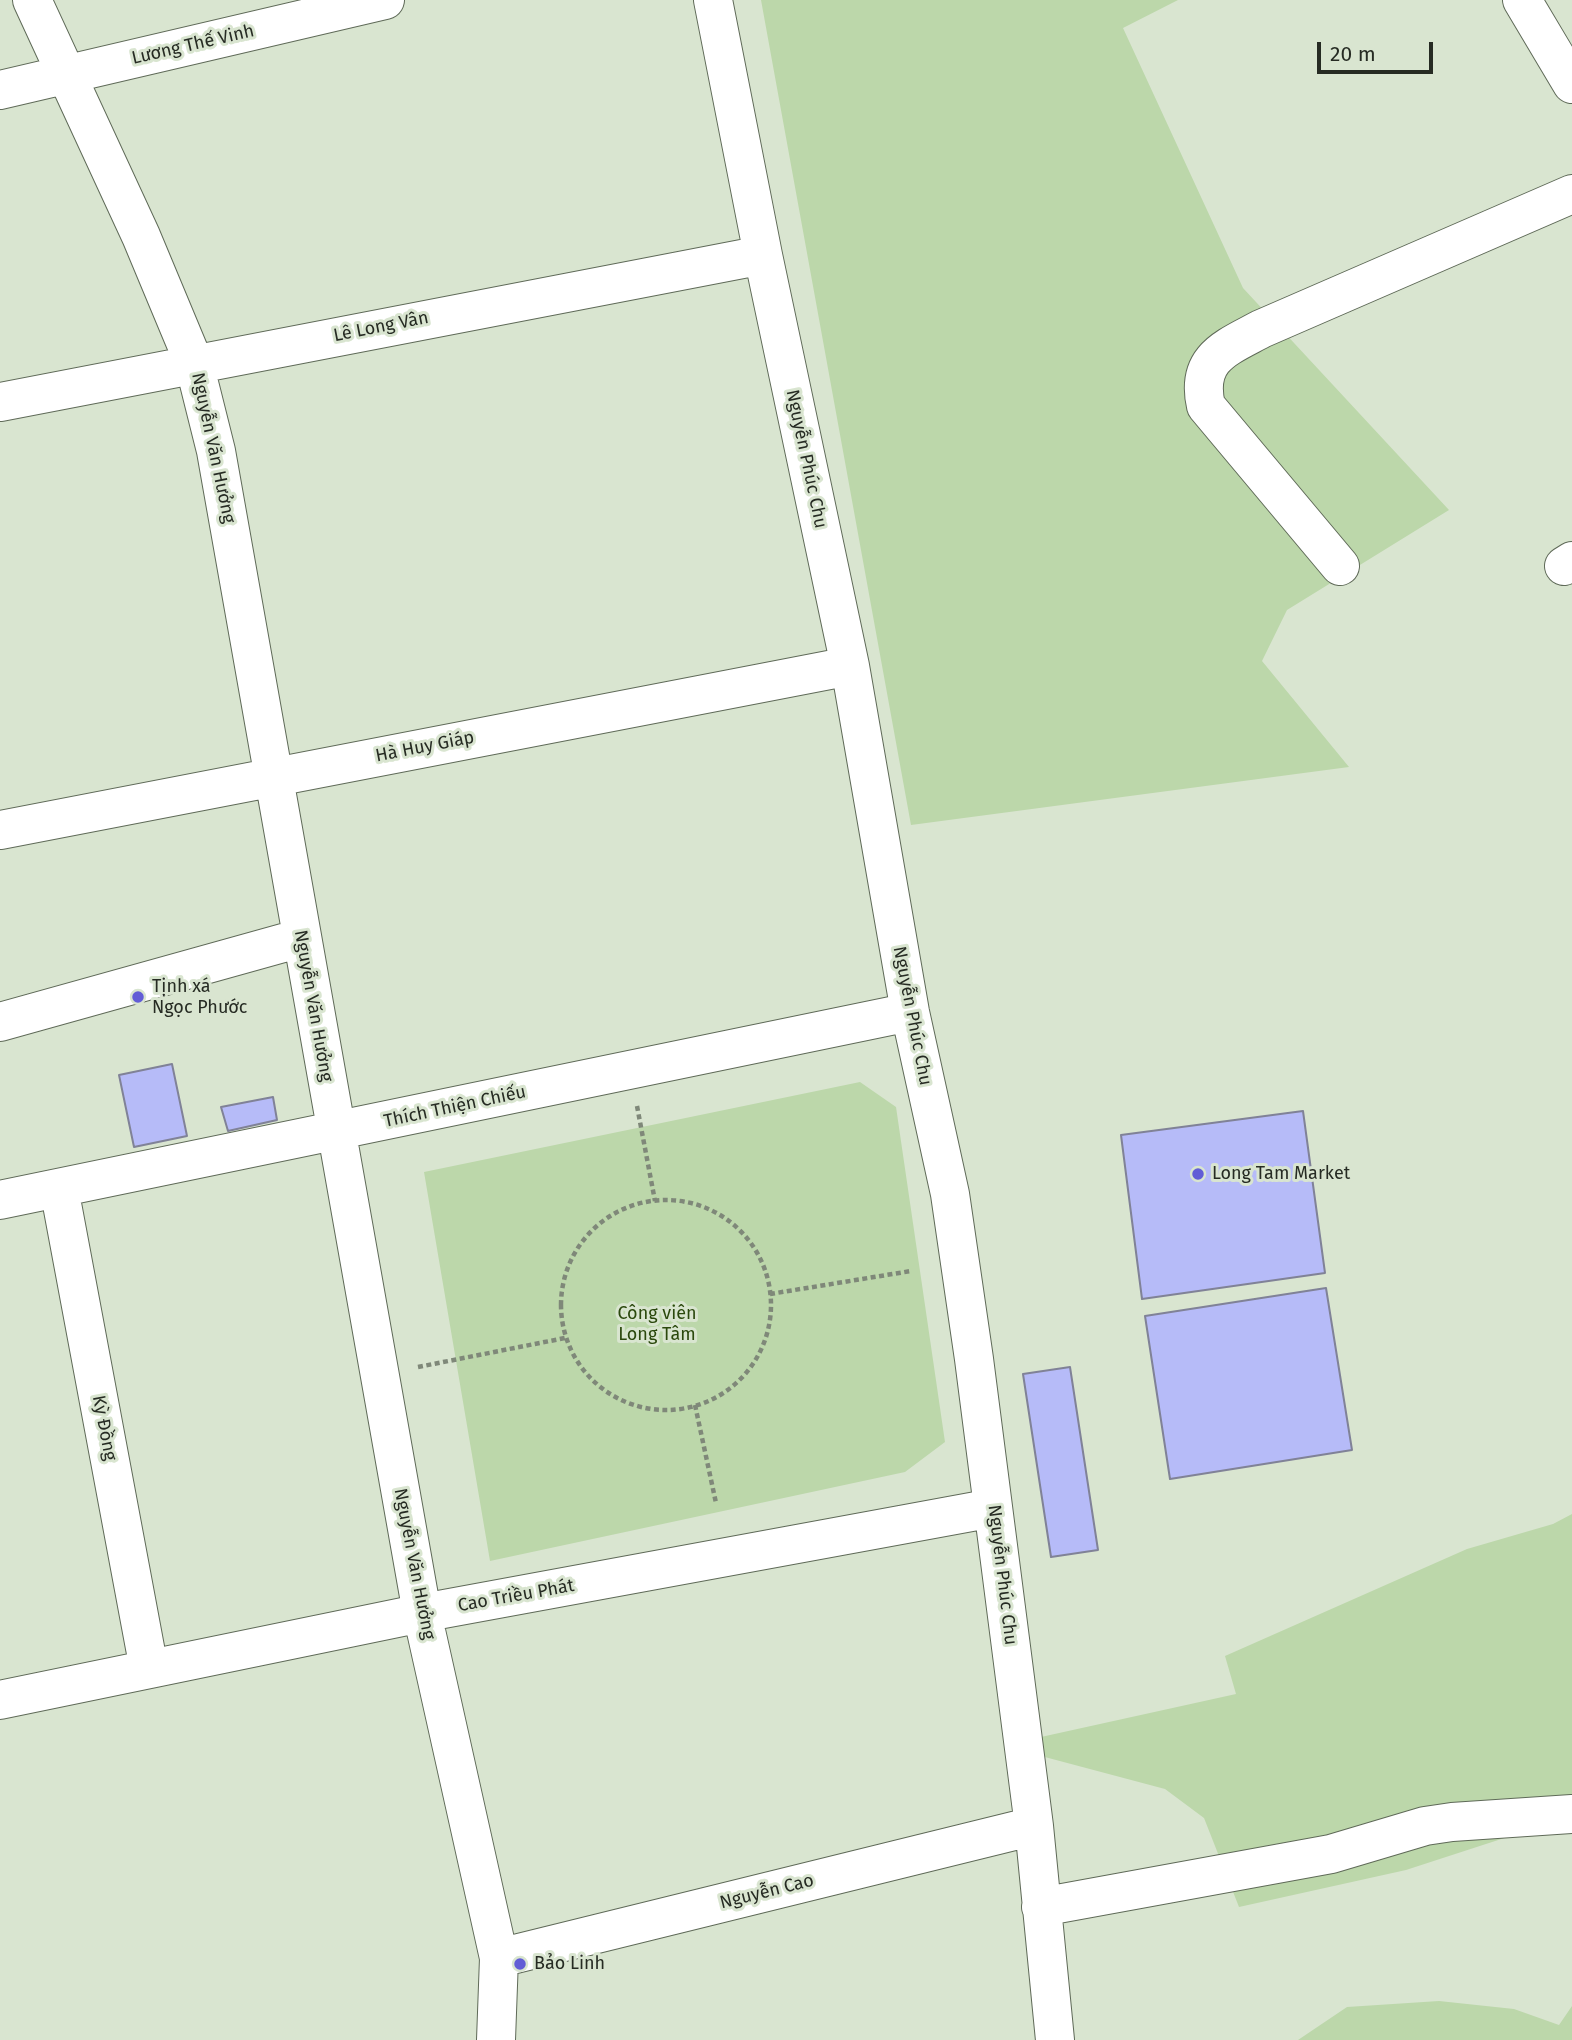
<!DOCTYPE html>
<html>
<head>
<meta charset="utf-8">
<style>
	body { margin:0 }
	#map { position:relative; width:1572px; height:2040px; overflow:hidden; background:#d9e5d0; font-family:"Fira Sans",sans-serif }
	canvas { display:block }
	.scale { position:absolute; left:1317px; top:42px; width:116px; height:32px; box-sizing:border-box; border:4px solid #262b23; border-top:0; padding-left:9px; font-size:21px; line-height:24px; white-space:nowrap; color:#262b23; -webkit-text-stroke:5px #d9e5d0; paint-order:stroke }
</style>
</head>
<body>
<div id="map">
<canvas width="1572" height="2040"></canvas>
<div class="scale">20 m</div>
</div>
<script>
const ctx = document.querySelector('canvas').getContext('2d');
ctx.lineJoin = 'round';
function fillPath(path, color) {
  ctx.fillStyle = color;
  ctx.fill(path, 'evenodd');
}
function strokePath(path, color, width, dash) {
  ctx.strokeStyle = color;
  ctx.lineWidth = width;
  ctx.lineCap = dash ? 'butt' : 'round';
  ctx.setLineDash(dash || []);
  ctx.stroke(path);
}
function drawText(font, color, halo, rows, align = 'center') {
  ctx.font = font + ' "Fira Sans",sans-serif';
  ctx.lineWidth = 6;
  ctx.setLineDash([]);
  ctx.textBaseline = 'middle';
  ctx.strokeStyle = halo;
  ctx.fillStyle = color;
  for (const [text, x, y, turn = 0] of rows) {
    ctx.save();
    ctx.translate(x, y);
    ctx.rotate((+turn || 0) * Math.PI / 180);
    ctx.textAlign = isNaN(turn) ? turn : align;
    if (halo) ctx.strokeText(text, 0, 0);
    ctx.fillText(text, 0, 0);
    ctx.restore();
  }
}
const green = new Path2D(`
	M761 0H1178L1123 28 1243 288 1449 510 1287 610 1262 661 1349 767 911 825Z
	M860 1082 896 1107 945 1442 905 1472 490 1561 424 1172Z
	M1572 1514V1816L1406 1870 1239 1907 1204 1818 1165 1789 1041 1756V1737L1236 1694 1225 1656 1467 1549 1553 1524Z
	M1439 2001 1514 2009 1559 2025 1572 2006V2040H1298L1347 2007Z`);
const building = new Path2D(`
	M172 1064 187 1136 134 1147 119 1075Z
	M273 1097 277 1120 228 1131 221 1107Z
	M1303 1111 1325 1273 1142 1299 1121 1135Z
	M1326 1288 1352 1450 1170 1479 1145 1316Z
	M1070 1367 1098 1550 1051 1557 1023 1374Z`);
const path = new Path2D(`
	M637 1106 655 1201
	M561 1305a105 105 0 1 1 210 0a105 105 0 1 1-210 0Z
	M770 1294 911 1271
	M418 1367 565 1338
	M695 1405 716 1503`);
const minor = new Path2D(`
	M32 0 141 236 194 363 216 451 422 1613 499 1958 496 2040
	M713 0 763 255 850 666 910 1012 950 1194 974 1359 1034 1826 1055 2040
	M1522 0 1572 84
	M0 90 385 0
	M0 402 763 255
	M1340 566 1206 406C1195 358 1226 348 1261 329L1572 194
	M1564 566 1572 561
	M0 830 850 666
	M0 1022 301 938
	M59 1188 149 1669
	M0 1200 910 1012
	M0 1700 422 1613 993 1508
	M1041 1907 1331 1854 1425 1826 1452 1822 1572 1814
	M499 1958 1034 1826`);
const markers = [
	[138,997,7,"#625dd6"],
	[1198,1174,7,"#625dd6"],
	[520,1964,7,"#625dd6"]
];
const streetNames = [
	["Lương Thế Vinh",193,45,-13],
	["Lê Long Vân",381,327,-11],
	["Nguyễn Văn Hưởng",213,448,78],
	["Nguyễn Phúc Chu",806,459,78],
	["Hà Huy Giáp",425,747,-11],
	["Nguyễn Văn Hưởng",313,1006,80],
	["Nguyễn Phúc Chu",912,1016,79],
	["Thích Thiện Chiếu",455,1107,-12],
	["Kỳ Đồng",104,1428,79],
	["Nguyễn Văn Hưởng",414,1564,79],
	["Nguyễn Phúc Chu",1002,1575,83],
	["Cao Triều Phát",516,1596,-10],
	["Nguyễn Cao",767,1892,-14]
];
const poiNames = [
	["Tịnh xá",152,987],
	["Ngọc Phước",152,1008],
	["Long Tam Market",1212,1174],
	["Bảo Linh",534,1964]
];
const parkNames = [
	["Công viên",657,1314],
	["Long Tâm",657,1335]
];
fillPath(green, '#bcd7aa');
fillPath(building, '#b6bbf8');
strokePath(building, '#808297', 2);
strokePath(minor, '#5f6a58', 40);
strokePath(path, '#7f8879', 4.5, [5, 3.5]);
strokePath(minor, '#fff', 38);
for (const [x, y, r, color] of markers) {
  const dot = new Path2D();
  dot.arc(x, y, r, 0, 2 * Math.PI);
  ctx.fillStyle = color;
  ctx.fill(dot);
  strokePath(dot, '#d9e5d0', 2.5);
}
drawText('18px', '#262b23', '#d9e5d0', streetNames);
drawText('18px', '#262b23', '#d9e5d0', poiNames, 'left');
drawText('18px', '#2b490d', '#d9e5d0', parkNames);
</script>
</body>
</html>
